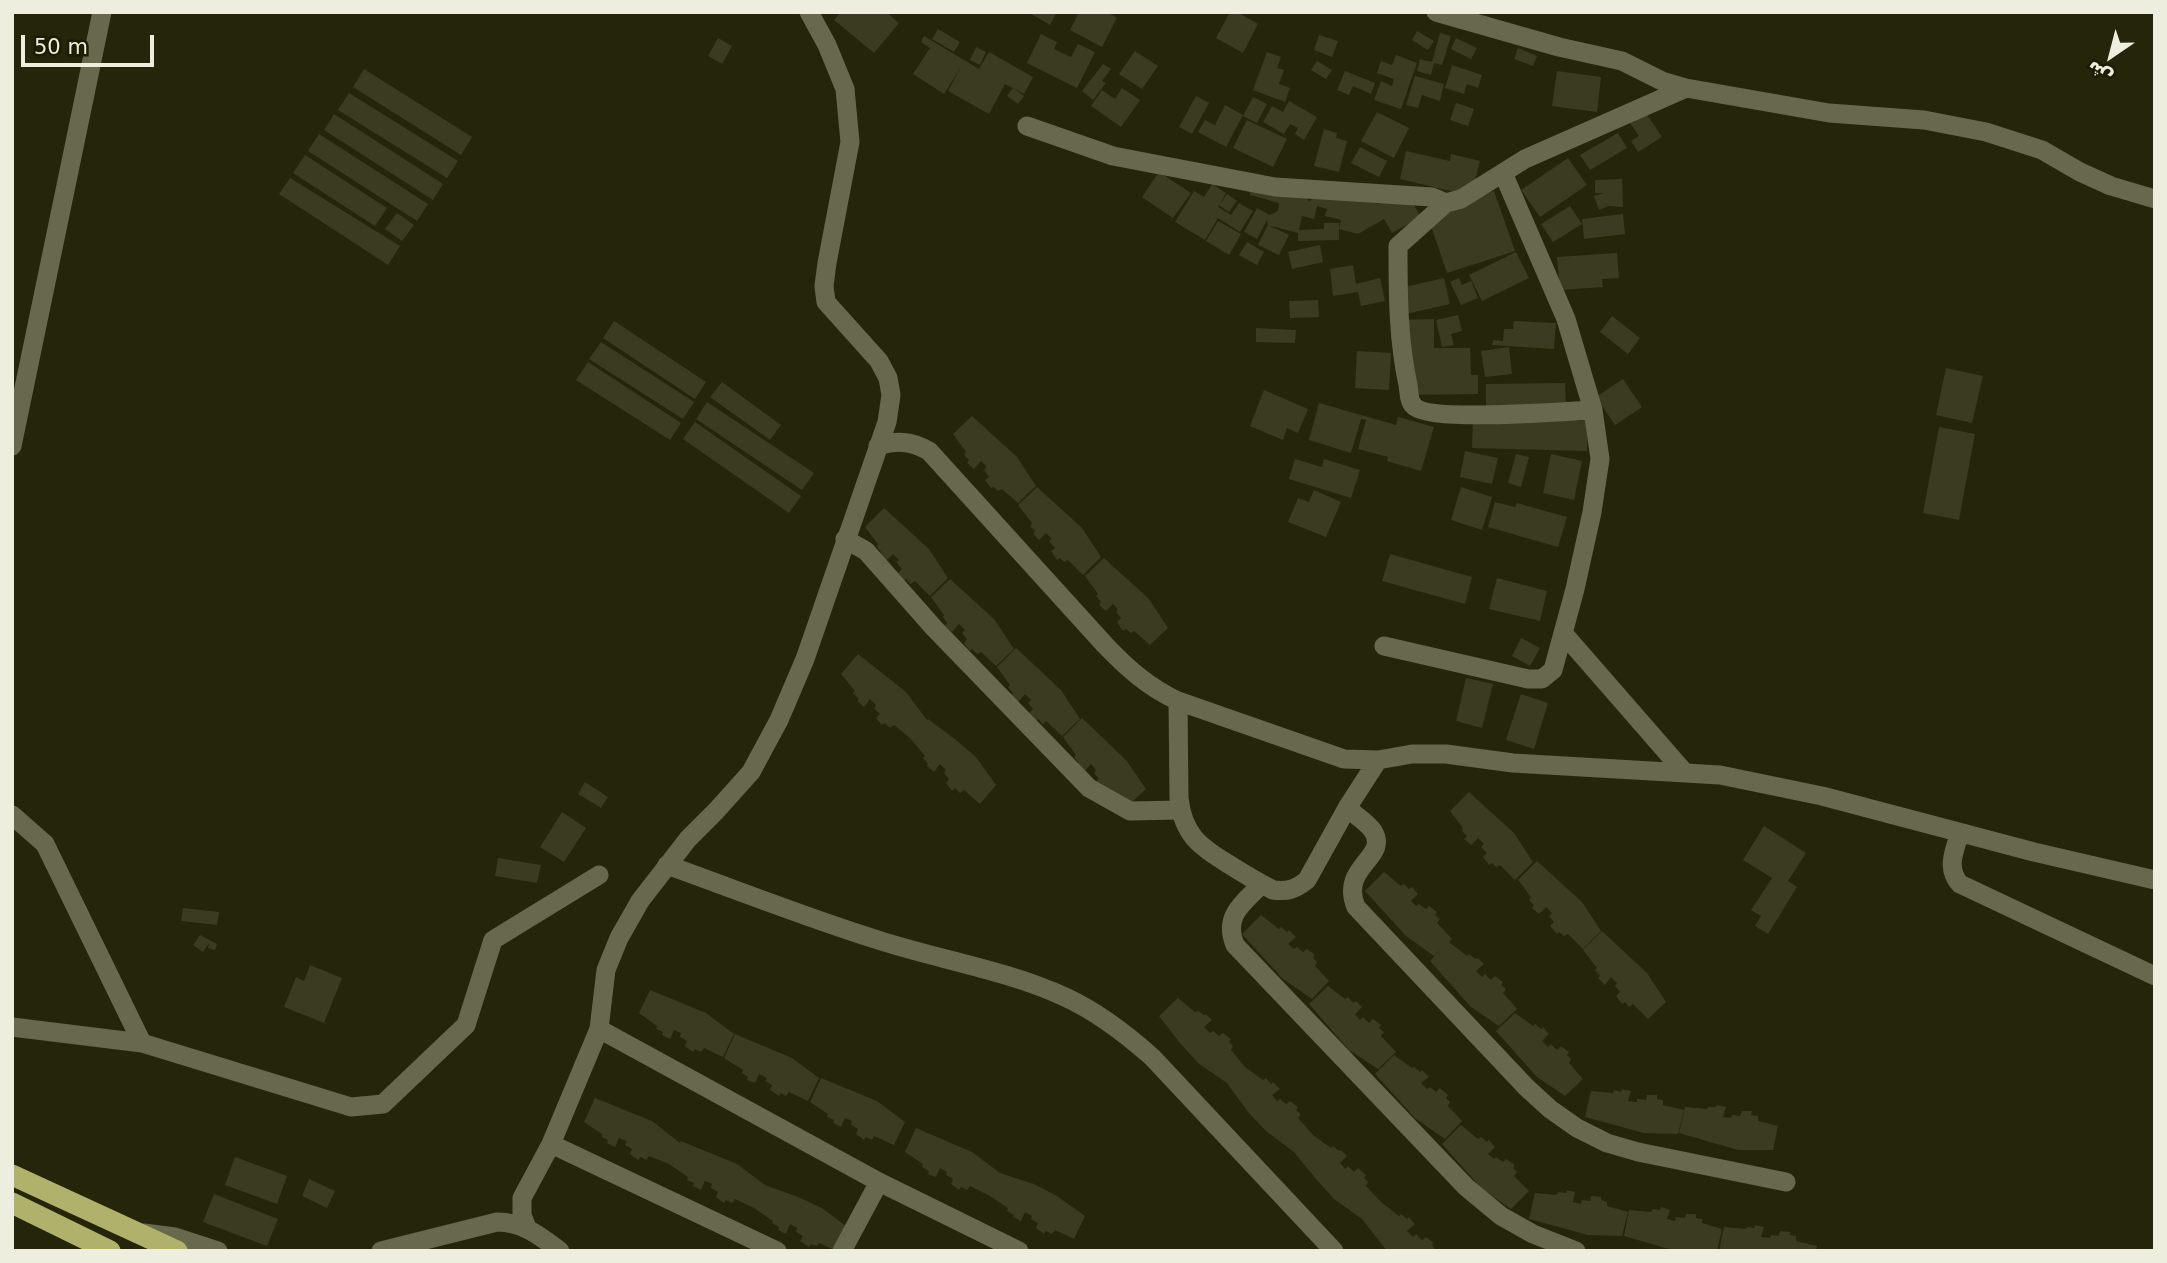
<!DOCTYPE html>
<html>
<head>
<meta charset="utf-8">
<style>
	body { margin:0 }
	#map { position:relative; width:2167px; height:1263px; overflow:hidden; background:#25250a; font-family:"DejaVu Sans",Vazirmatn,sans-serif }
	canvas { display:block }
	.frame { position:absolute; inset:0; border:14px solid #edeedd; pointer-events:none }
	.north { position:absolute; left:2076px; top:21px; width:70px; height:70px; -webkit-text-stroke:5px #1b1c02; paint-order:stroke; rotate:215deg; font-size:19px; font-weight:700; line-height:28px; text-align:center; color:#edeedd }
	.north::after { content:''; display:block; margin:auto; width:24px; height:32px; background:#edeedd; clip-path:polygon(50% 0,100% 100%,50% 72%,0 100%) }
	.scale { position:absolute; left:21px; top:35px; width:133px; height:32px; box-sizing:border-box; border:4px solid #edeedd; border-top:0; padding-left:9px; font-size:21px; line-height:24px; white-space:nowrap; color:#edeedd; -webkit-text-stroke:5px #1b1c02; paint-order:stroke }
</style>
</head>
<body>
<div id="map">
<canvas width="2167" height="1263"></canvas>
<div class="frame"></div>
<div class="north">ش</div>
<div class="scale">50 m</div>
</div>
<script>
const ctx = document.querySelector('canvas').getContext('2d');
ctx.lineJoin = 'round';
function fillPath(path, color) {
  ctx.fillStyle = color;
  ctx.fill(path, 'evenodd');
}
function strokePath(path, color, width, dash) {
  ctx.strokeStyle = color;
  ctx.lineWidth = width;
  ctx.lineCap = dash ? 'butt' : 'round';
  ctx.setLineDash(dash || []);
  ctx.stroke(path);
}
const building = new Path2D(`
	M841 12H886L899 23 874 53 834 20Z
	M1028 12H1057L1050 25Z
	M1079 12H1107L1117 18 1102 47 1070 30Z
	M1230 12H1237L1258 24 1243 53 1216 38Z
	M938 29 960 42 954 52 932 39Z
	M1417 31 1434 41 1428 50 1412 40Z
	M1440 33 1451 36 1442 65 1434 63 1431 75 1417 71 1420 59 1432 62Z
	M1041 34 1057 42 1054 49 1071 57 1078 44 1095 52 1077 88 1027 63Z
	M1319 35 1338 41 1332 57 1314 50Z
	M924 36 979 69 989 52 1033 77 1024 94 1013 88 1024 96 1018 104 1007 96 1013 88 1005 84 989 114 948 91 961 67 944 94 913 74 930 48 921 42Z
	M718 38 732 46 722 64 708 56Z
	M1456 38 1477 48 1471 59 1451 49Z
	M976 47 986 52 980 65 970 60Z
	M1518 48 1537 56 1533 66 1514 59Z
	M1135 51 1158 66 1142 89 1119 74Z
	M1267 52 1281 57 1277 68 1284 70 1279 84 1290 88 1285 102 1253 90Z
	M1396 55 1417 63 1401 109 1374 100 1381 81 1392 86 1394 79 1377 73 1381 61 1392 65Z
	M1317 61 1332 70 1326 79 1311 70Z
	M1103 64 1111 69 1102 81 1106 83 1093 100 1082 91Z
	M1452 65 1482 75 1478 88 1467 84 1464 94 1445 88Z
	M364 69 472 137 461 155 353 87Z
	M1345 71 1375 83 1371 94 1353 86 1349 95 1337 90Z
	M1557 71 1601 77 1597 112 1552 106Z
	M1415 76 1444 84 1440 101 1422 95 1418 108 1406 105Z
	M1122 88 1140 100 1121 127 1091 106 1102 90 1115 99Z
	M349 93 458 161 447 178 338 110Z
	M1196 96 1209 103 1192 134 1179 127Z
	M1253 97 1267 104 1257 123 1243 116Z
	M1289 101 1317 117 1304 140 1295 134 1298 128 1290 124 1284 134 1263 122 1272 106 1283 112Z
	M1456 103 1474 109 1468 126 1450 120Z
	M1225 105 1243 115 1226 147 1198 132 1205 120 1215 125Z
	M1377 112 1409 128 1394 158 1361 141Z
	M1646 113 1662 137 1638 152 1631 141 1639 136 1630 123Z
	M334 114 443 184 433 200 324 130Z
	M1247 120 1287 139 1273 167 1233 148Z
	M1324 129 1337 133 1336 138 1347 141 1339 172 1314 166Z
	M1618 133 1627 148 1590 170 1580 155Z
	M319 134 428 204 417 221 308 151Z
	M1360 147 1387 161 1379 177 1351 163Z
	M1406 151 1450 161 1451 154 1480 161 1471 196 1400 179Z
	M305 155 387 208 375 226 293 173Z
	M1568 158 1587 185 1540 217 1521 190Z
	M1159 172 1191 193 1173 218 1142 197Z
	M290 178 400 246 388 265 279 194Z
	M1622 179 1623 207 1609 206 1599 210 1594 196 1604 193H1595V180Z
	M1212 184 1226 193 1218 207 1231 215 1239 203 1253 211 1240 232 1218 218 1205 240 1175 222 1194 191 1204 197Z
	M1252 184 1306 197 1309 201 1325 192 1379 204 1394 196 1411 200 1421 217 1392 233 1384 219 1358 234 1339 229 1341 220 1325 216 1327 209 1317 206 1314 219 1302 216 1299 230 1324 229V223H1339V240L1298 241V233L1268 225 1289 235 1279 255 1258 245 1268 225 1267 220 1257 239 1244 232 1257 208 1270 215 1278 211 1279 203 1250 195Z
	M1494 191 1515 251 1447 273 1427 214Z
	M1227 194 1237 201 1229 212 1219 205Z
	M1570 206 1582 224 1553 242 1541 224Z
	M397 213 414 225 402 241 385 229Z
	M1623 214 1625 234 1584 239 1582 219Z
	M1218 221 1241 234 1229 255 1206 241Z
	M1247 242 1264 252 1257 265 1239 255Z
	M1320 245 1323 262 1292 269 1288 252Z
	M1516 252 1529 278 1482 301 1469 275Z
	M1617 253 1619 278 1602 279 1603 287 1560 290 1557 257Z
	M1353 265 1356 284 1380 278 1385 301 1361 306 1358 292 1333 296 1330 269Z
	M1444 278 1450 304 1406 314 1400 288Z
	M1459 278 1462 285 1471 281 1478 298 1461 305 1450 282Z
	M1318 300 1319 317 1290 318 1289 301Z
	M1458 315 1462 331 1451 334 1454 345 1442 347 1436 320Z
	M1612 316 1640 338 1628 354 1600 332Z
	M1434 319V348H1470L1471 375H1478V394L1402 395 1401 320Z
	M614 321 706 382 695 399 603 338Z
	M1514 321 1556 323 1554 349 1492 345 1493 340 1503 341 1504 329H1513Z
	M1256 328 1296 330 1295 343 1256 342Z
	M601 342 694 402 683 419 589 359Z
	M1509 347 1512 374 1485 377 1481 351Z
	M1357 351 1391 353 1389 390 1355 388Z
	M588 362 681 423 670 440 576 380Z
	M1946 368 1983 376 1972 423 1936 415Z
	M1623 379 1642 407 1615 425 1596 397Z
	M722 382 781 425 770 440 710 397Z
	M1565 383 1566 405 1486 407V384Z
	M1264 390 1308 409 1298 433 1287 428 1283 440 1250 426Z
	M707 402 814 473 802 490 696 419Z
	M1319 403 1396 425 1398 417 1434 427 1421 471 1387 461 1388 457 1358 449 1366 420 1361 419 1351 453 1309 440Z
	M972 416 1017 457 1036 486 1018 503 1002 489 998 491 994 487 991 488 985 480 989 477 984 470 987 467 981 461 974 469 967 463 969 460 964 455 966 452 953 434Z
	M1473 418 1588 421 1587 451 1472 448Z
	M695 422 801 496 789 513 683 439Z
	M1939 427 1975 434 1959 520 1923 513Z
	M1465 451 1498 458 1492 484 1460 477Z
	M1516 454 1529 457 1521 487 1508 483Z
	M1551 454 1582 461 1574 500 1543 493Z
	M1295 459 1322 467 1324 459 1360 470 1351 498 1289 479Z
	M1037 487 1082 528 1101 557 1083 575 1068 560 1064 562 1060 558 1057 560 1051 551 1055 548 1049 541 1052 539 1046 533 1039 540 1033 534 1035 531 1030 526 1032 523 1018 505Z
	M1461 487 1492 497 1482 530 1451 520Z
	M1314 490 1341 502 1326 537 1288 522 1298 498 1309 502Z
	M1495 502 1515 507 1517 503 1567 517 1558 547 1488 527Z
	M884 508 929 549 948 578 930 596 915 581 911 584 906 579 904 581 898 573 902 569 896 562 899 560 893 554 886 561 880 555 881 552 877 547 878 544 865 527Z
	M1390 554 1472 577 1465 604 1382 581Z
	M1104 558 1149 599 1168 628 1150 645 1134 631 1131 633 1126 629 1123 631 1117 622 1121 618 1116 612 1118 609 1113 604 1106 611 1099 605 1101 602 1096 596 1098 594 1085 576Z
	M1497 578 1547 591 1540 621 1489 609Z
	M950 579 995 620 1014 649 996 666 981 652 977 654 972 649 970 651 964 643 967 639 962 633 965 630 959 624 952 632 945 626 947 623 943 617 944 615 931 597Z
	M1521 638 1540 648 1530 666 1512 656Z
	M1016 648 1061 690 1080 719 1062 736 1046 721 1043 724 1038 719 1035 721 1029 713 1033 709 1028 703 1031 700 1025 694 1018 702 1011 695 1013 693 1008 687 1010 685 997 667Z
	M858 654 906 692 927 720 928 719 956 740 976 757 996 785 980 804 964 790 960 793 955 788 952 791 946 783 949 779 944 773 946 770 940 764 934 772 927 766 928 764 923 758 925 756 910 738 894 725 890 728 885 723 882 725 876 718 880 714 874 708 876 705 870 699 864 707 857 701 859 699 853 693 855 691 841 674Z
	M1466 678 1493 684 1482 728 1456 721Z
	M1521 694 1548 703 1534 749 1506 740Z
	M1082 718 1126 760 1146 789 1128 806 1095 783 1099 779 1094 773 1096 770 1091 764 1084 772 1077 765 1079 763 1074 757 1076 755 1063 737Z
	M585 782 608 797 601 808 578 794Z
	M1469 792 1514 833 1533 862 1515 880 1500 865 1496 867 1492 863 1489 865 1483 857 1487 853 1481 847 1484 844 1478 838 1471 845 1464 839 1467 836 1462 831 1463 828 1450 811Z
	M562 812 586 828 564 862 540 847Z
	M1764 826 1806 853 1788 881 1797 887 1768 934 1755 926 1761 916 1751 910 1772 878 1743 860Z
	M498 858 541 865 537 883 495 876Z
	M1537 861 1582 902 1601 931 1583 949 1568 934 1564 936 1559 932 1557 934 1550 926 1554 922 1549 916 1552 913 1546 907 1539 914 1532 908 1534 905 1529 900 1531 897 1518 880Z
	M1384 872 1401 886 1404 884 1409 889 1412 887 1418 894 1411 901 1416 906 1419 904 1426 909 1429 906 1437 912 1435 915 1440 919 1437 923 1452 939 1449 942 1467 956 1469 954 1475 959 1478 958 1484 964 1476 971 1482 977 1485 974 1491 980 1495 976 1503 982 1501 985 1506 989 1503 993 1517 1009 1499 1026 1471 1007 1430 961 1444 946 1434 956 1406 936 1365 891Z
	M183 908 219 912 217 925 181 921Z
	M1261 915 1279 929 1281 927 1287 932 1289 930 1296 937 1288 944 1294 949 1297 947 1303 952 1307 949 1315 955 1313 958 1317 962 1315 966 1329 981 1312 999 1283 979 1242 934Z
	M1602 931 1647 973 1666 1002 1648 1019 1633 1004 1629 1007 1625 1002 1622 1004 1616 996 1620 992 1615 986 1617 983 1611 977 1605 985 1598 978 1600 976 1595 970 1597 968 1583 950Z
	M200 935 217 944 215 950 208 948 209 943 203 952 193 945Z
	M310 965 342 978 324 1023 284 1007 296 977 304 981Z
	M1328 986 1345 999 1348 997 1353 1003 1356 1001 1362 1007 1355 1014 1360 1020 1363 1017 1369 1023 1373 1019 1381 1025 1379 1028 1384 1032 1381 1036 1396 1052 1378 1069 1349 1050 1309 1004Z
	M650 990 706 1013 734 1034 723 1057 704 1048 701 1052 695 1049 693 1052 685 1046 687 1041 680 1037 681 1033 674 1030 670 1039 662 1035 663 1032 656 1029 657 1026 639 1013Z
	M1178 998 1195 1012 1198 1011 1204 1015 1206 1014 1212 1020 1204 1027 1210 1033 1213 1031 1219 1036 1223 1033 1231 1039 1229 1042 1233 1046 1231 1050 1245 1067 1263 1080 1266 1078 1271 1084 1273 1082 1280 1089 1272 1095 1277 1101 1280 1099 1286 1104 1290 1101 1298 1107 1296 1110 1301 1114 1298 1118 1313 1135 1331 1148 1333 1146 1339 1151 1341 1150 1347 1156 1340 1163 1345 1169 1348 1166 1354 1172 1358 1168 1366 1175 1364 1178 1368 1182 1366 1186 1381 1202 1399 1216 1401 1214 1407 1219 1409 1217 1415 1224 1407 1231 1413 1237 1416 1234 1422 1240 1426 1237 1434 1243 1432 1245 1437 1251H1387L1362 1219 1334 1199 1316 1179 1294 1152 1266 1131 1248 1112 1227 1083 1198 1063 1180 1043 1159 1016Z
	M1515 1013 1533 1026 1535 1024 1541 1029 1543 1027 1549 1034 1542 1041 1548 1047 1551 1044 1557 1050 1561 1046 1569 1052 1567 1055 1571 1059 1569 1063 1583 1079 1565 1096 1537 1077 1496 1031Z
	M735 1034 792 1058 819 1078 808 1101 789 1092 786 1096 781 1093 779 1096 770 1090 772 1085 765 1081 767 1078 759 1074 755 1083 747 1080 748 1077 742 1073 743 1070 724 1058Z
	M1394 1055 1412 1068 1414 1067 1420 1072 1422 1070 1429 1077 1421 1083 1427 1089 1430 1087 1436 1092 1440 1088 1448 1095 1446 1098 1450 1102 1448 1106 1462 1121 1445 1139 1416 1119 1375 1074Z
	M821 1078 877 1101 905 1122 894 1145 874 1136 872 1140 866 1137 864 1140 856 1134 858 1129 851 1125 852 1121 845 1118 841 1127 833 1123 834 1120 827 1117 828 1114 810 1102Z
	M1622 1089 1631 1091 1628 1101 1637 1102V1099L1646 1100 1647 1095H1657V1099L1663 1100V1105L1684 1110 1678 1134 1644 1133 1585 1117 1591 1091 1613 1093 1614 1090 1621 1092Z
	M595 1098 652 1121 680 1143 681 1141 737 1164 765 1185 798 1197 822 1208 850 1229 837 1251 819 1243 817 1246 811 1244 809 1247 800 1241 803 1236 796 1232 797 1228 790 1224 786 1234 778 1230 779 1227 772 1223 773 1221 754 1208 735 1199 732 1203 726 1200 724 1203 716 1197 718 1192 711 1188 712 1184 705 1181 701 1190 693 1186 694 1183 687 1180 688 1177 669 1164 649 1156 646 1160 641 1157 638 1160 630 1154 632 1149 625 1145 627 1141 619 1138 615 1147 607 1143 608 1140 602 1137V1134L584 1122Z
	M1717 1105 1726 1107 1723 1117 1731 1118 1732 1115 1740 1116 1742 1111H1752L1751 1115 1758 1116V1121L1778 1126 1773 1150H1738L1679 1133 1685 1107 1707 1109 1708 1107H1716Z
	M1461 1125 1478 1139 1481 1137 1487 1142 1489 1140 1495 1147 1488 1154 1494 1159 1496 1157 1503 1162 1506 1159 1515 1165 1513 1168 1517 1172 1514 1176 1529 1191 1511 1209 1482 1189 1442 1144Z
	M916 1128 972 1152 1000 1173 1034 1184 1057 1196 1085 1216 1074 1239 1055 1230 1052 1234 1046 1231 1044 1234 1036 1228 1038 1223 1031 1219 1032 1216 1025 1212 1021 1221 1013 1217 1014 1215 1007 1211 1008 1208 990 1196 970 1186 967 1190 961 1187 959 1190 951 1184 953 1179 946 1175 947 1172 940 1168 936 1177 928 1174 929 1171 922 1167 923 1164 905 1152Z
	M235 1157 287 1176 277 1204 225 1185Z
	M309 1179 335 1191 327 1208 302 1196Z
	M1567 1190 1575 1192 1573 1202 1581 1204 1582 1200 1590 1201 1591 1196 1601 1197V1200L1607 1202V1206L1628 1212 1622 1236 1588 1235 1529 1219 1535 1193 1557 1195 1558 1192 1566 1193Z
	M214 1194 278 1219 267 1246 203 1222Z
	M1661 1207 1670 1210 1667 1219 1675 1221 1676 1217 1685 1218 1686 1214H1696V1218L1702 1219V1223L1722 1229 1717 1251H1676L1624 1236 1629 1210 1651 1212 1653 1209 1660 1210Z
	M1755 1225 1764 1227 1761 1237 1770 1238 1771 1235 1779 1236 1780 1231 1790 1232V1235L1796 1236V1241L1817 1246 1816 1251H1719L1724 1227 1746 1229 1747 1227 1754 1228Z`);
const minor = new Path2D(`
	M1436 12 1559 47 1622 61 1662 81 1686 88 1829 113 1924 120 1986 132 2042 150 2080 172 2111 186 2155 199
	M1027 126 1113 156 1275 187 1432 197 1446 203
	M1593 410C1565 411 1426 423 1413 405 1409 401 1409 391 1408 385 1398 339 1398 293 1398 246L1446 203 1461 199 1525 159 1686 88
	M12 446 102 12
	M878 446C897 440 911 441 929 451L1105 645C1127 668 1148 687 1178 701L1344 759 1378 760 1412 754H1446L1513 763 1720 775 1822 796 2034 852 2155 880
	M845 539 866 551 934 628 1089 788 1130 811 1180 810
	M1563 633 1685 773
	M1384 646 1528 679H1542L1553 670 1575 589 1592 512 1600 459 1593 410 1566 319 1503 173
	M1178 701 1179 798C1183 835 1200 847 1230 865 1244 874 1258 882 1273 890 1288 892 1296 889 1307 880L1347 808 1378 760
	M1347 808C1355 815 1367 822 1373 831 1390 858 1339 866 1356 907L1526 1087 1550 1109 1577 1128 1607 1143 1638 1152 1786 1182
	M12 815 45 844 142 1043
	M1960 833C1954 851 1946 869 1960 884L2155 976
	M667 865C737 890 807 918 878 940 940 960 1006 970 1065 997 1098 1012 1126 1034 1152 1057L1334 1251
	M1262 884C1243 903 1223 916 1235 945L1466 1187 1501 1216 1533 1234 1576 1251
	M12 1027 142 1043 351 1107 383 1104 466 1025 493 940 599 875
	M599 1029 879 1182 1019 1251
	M551 1144 777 1251
	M527 1228 522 1215V1198L551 1144 599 1029 606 970 619 938 640 901 688 839 716 811 751 772 779 720 805 659 887 422 891 395 888 378 879 361 826 302 824 286 827 263 850 142 845 89 827 45 809 12
	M144 1233 175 1237 218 1251
	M381 1251 497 1222C523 1222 540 1236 560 1251
	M842 1251 879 1182`);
const motorway = new Path2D(`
	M12 1175 177 1251
	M12 1203 110 1251`);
fillPath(building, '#3a3b20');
strokePath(minor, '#68694c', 19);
strokePath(motorway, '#b0b26b', 21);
</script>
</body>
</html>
